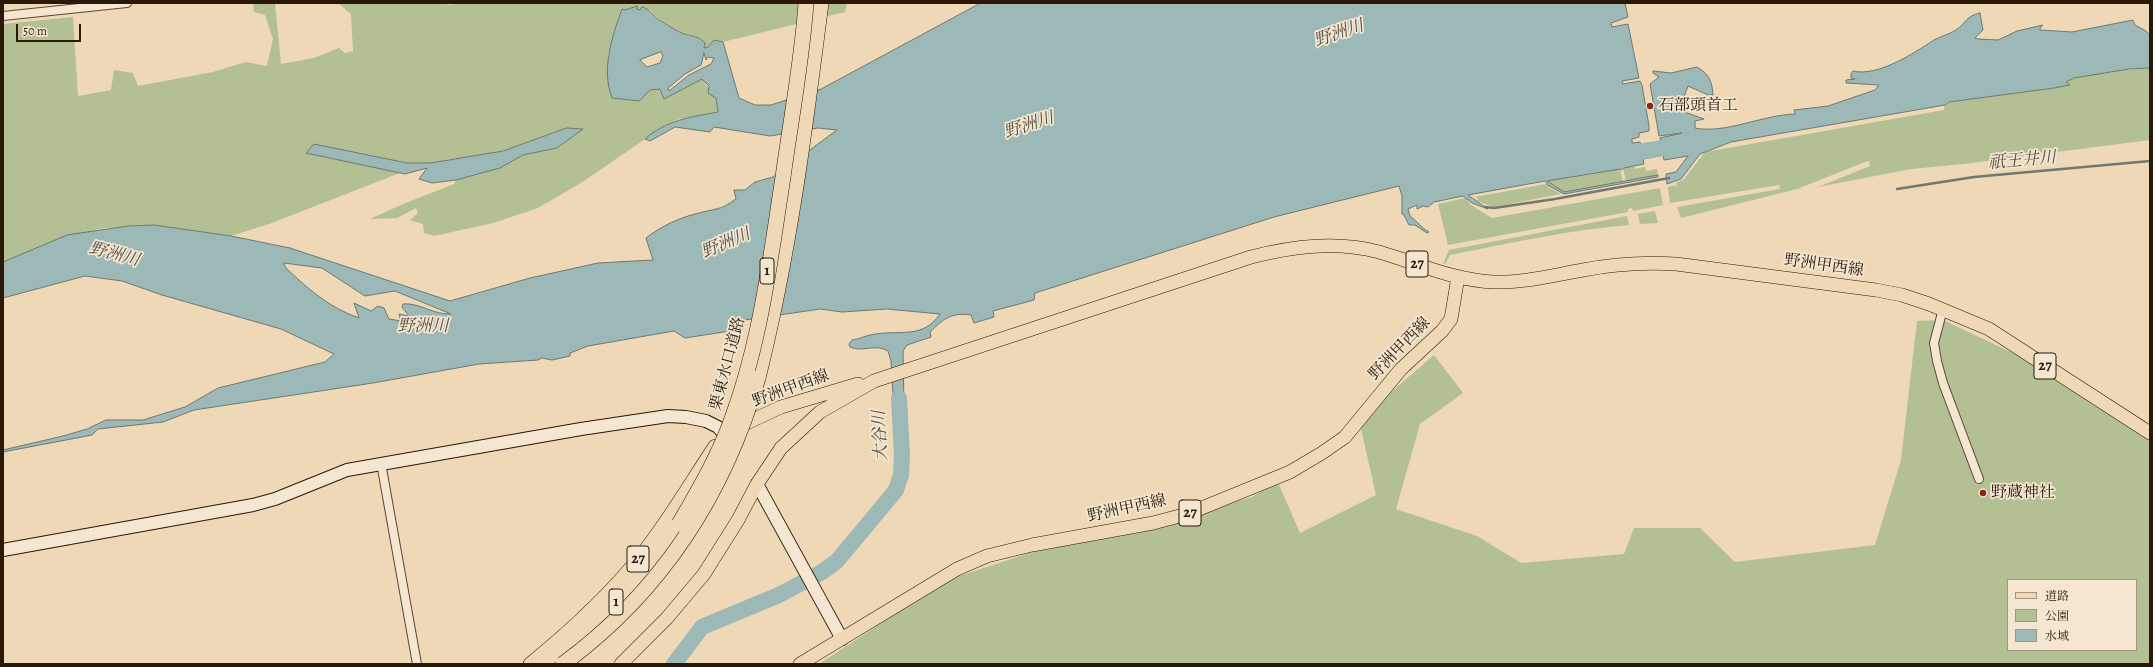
<!DOCTYPE html>
<html>
<head>
<meta charset="utf-8">
<style>
	body { margin:0 }
	#map { position:relative; width:2153px; height:667px; overflow:hidden; background:#eed8b6; font-family:Alegreya,"Noto Serif JP",serif }
	canvas { display:block }
	.frame { position:absolute; inset:0; border:4px solid #2b1807; pointer-events:none }
	.legend { position:absolute; left:2007px; top:579px; width:130px; height:72px; box-sizing:border-box; background:#f4e6d0; border:1px solid #a49480; margin:0; padding:5px 7px; list-style:none; font-size:12px; color:#2b1807 }
	.legend li { display:flex; align-items:center; gap:8px; height:20px }
	.legend b { width:20px; border:1px solid #a49480 }
	.scale { position:absolute; left:16px; top:24px; width:65px; height:18px; box-sizing:border-box; border:2px solid #2b1807; border-top:0; padding-left:5px; font-size:12px; line-height:14px; white-space:nowrap; color:#2b1807; -webkit-text-stroke:3px #f4e6d0; paint-order:stroke }
</style>
</head>
<body>
<div id="map">
<canvas width="2153" height="667"></canvas>
<div class="frame"></div>
<ul class="legend">
<li><b style="height:5px;background:#eed8b6"></b>道路</li>
<li><b style="height:11px;background:#b2c093"></b>公園</li>
<li><b style="height:11px;background:#9cb8b7"></b>水域</li>
</ul>
<div class="scale">50 m</div>
</div>
<script>
const ctx = document.querySelector('canvas').getContext('2d');
ctx.lineJoin = 'round';
function fillPath(path, color) {
  ctx.fillStyle = color;
  ctx.fill(path, 'evenodd');
}
function strokePath(path, color, width, dash) {
  ctx.strokeStyle = color;
  ctx.lineWidth = width;
  ctx.lineCap = dash ? 'butt' : 'round';
  ctx.setLineDash(dash || []);
  ctx.stroke(path);
}
function drawText(font, color, halo, rows, align = 'center') {
  ctx.font = font + ' Alegreya,"Noto Serif JP",serif';
  ctx.lineWidth = 3.5;
  ctx.setLineDash([]);
  ctx.textBaseline = 'middle';
  ctx.strokeStyle = halo;
  ctx.fillStyle = color;
  for (const [text, x, y, turn = 0] of rows) {
    ctx.save();
    ctx.translate(x, y);
    ctx.rotate((+turn || 0) * Math.PI / 180);
    ctx.textAlign = isNaN(turn) ? turn : align;
    if (halo) ctx.strokeText(text, 0, 0);
    ctx.fillText(text, 0, 0);
    ctx.restore();
  }
}
const green = new Path2D(`
	M253 3 275 4 281 64 314 58 339 48 345 53 353 51 351 14 338 3H446L448 5 462 3H847L845 12 723 42 714 40 708 47 704 49 690 34C680 34 655 18 650 10H637V6L625 10 622 9 608 54 610 92 639 101 650 90 660 89 664 99 702 79 716 98 718 112 679 119 664 126 584 181 538 208 493 223 434 236 424 233 423 224 410 220 418 213 416 208 397 218 370 219 403 204 454 184 456 180 500 168 523 155 557 148 567 128 503 151 431 163H407L306 153 400 173 269 224 231 236 154 225 128 226 99 229 3 262V24L73 17 78 96 111 90 114 70 133 73 138 86 213 72 246 62 267 66 273 39 265 15 254 12Z
	M2150 68V140L1963 164 1911 169 1818 187 1870 166 1869 161 1865 162 1797 189 1681 218 1677 207 1780 189 1779 185 1670 203 1668 187 1675 185 1677 188 1676 183 1684 179 1705 152 1944 110V105L1949 102 2054 88 2069 84 2066 82C2079 74 2133 69 2150 68Z
	M1634 166 1635 169 1645 167 1646 171 1657 169 1658 175 1626 181 1623 168Z
	M1620 169 1623 181 1563 192 1547 181Z
	M1546 184 1549 185 1548 187 1561 194 1494 207 1477 201 1478 198 1475 197Z
	M1660 188 1663 205 1633 211 1632 208 1628 209V212L1448 245 1438 204 1465 198 1471 205 1492 218Z
	M1655 211 1658 223 1640 224 1638 214Z
	M1627 216 1629 225C1569 230 1510 243 1450 255L1446 263 1443 264 1449 250Z
	M1943 320 2015 354 2150 441V664H819L947 580 1069 540 1147 527 1252 497 1277 480 1300 533 1376 495 1359 420 1434 355 1463 393 1420 424 1396 509 1477 536 1521 563 1624 554 1634 528H1700L1735 562 1875 545 1901 460 1917 321ZM2008 580H2136V650H2008Z`);
const water = new Path2D(`
	M981 3H1625L1628 17 1611 23 1612 27 1628 24 1639 78 1622 81 1623 84 1640 81 1642 85 1649 126V131L1639 133V137L1632 139V143L1640 142 1641 145 1652 143 1655 157 1643 159 1644 164 1624 168 1621 170 1620 169 1547 181 1564 192 1658 175V177L1564 194 1549 186 1545 181 1468 195 1488 209 1472 203 1463 196 1434 202 1428 207 1423 206 1417 209V205L1408 209 1410 216C1417 221 1421 228 1429 232L1427 233 1415 225H1409L1404 215 1402 214V196L1399 186 1274 217 1035 293 1034 300 993 311 994 317 974 323 971 315C952 312 943 319 930 332L931 337 907 345 903 351 904 410 902 411V419L897 420 896 411H894L891 361 888 351C875 343 862 353 850 347L849 344 852 340C860 339 867 335 875 334 901 330 923 339 940 314L887 309 842 312 820 309 745 320 743 329 685 338 674 331 588 346 570 353V356L552 360 542 358 538 360 479 364 373 383 194 410 163 422 98 429 92 435 3 452V450L63 436 87 429 106 420H143L185 407 218 388 325 362 334 354 281 329 162 295 122 281 85 276 3 298V262L67 235 128 226 154 225 231 236 290 248 450 301 530 278 598 263 653 260 646 238C661 226 681 217 699 213 717 208 719 211 736 199L734 190H745L755 182 773 177 837 130 818 128 770 136 714 127 710 132 675 127 650 141 645 139C666 120 691 117 718 112L716 98 708 93 709 86 702 79 664 99 660 89 650 90 639 101 612 98C601 69 612 37 622 9L625 10 637 6V9L640 10 642 7C650 9 652 15 659 20 667 24 677 32 685 34 693 36 699 37 705 43L704 48 708 47 714 40 723 42 739 98 755 105H771L821 89ZM661 52 663 56 660 63 647 67 640 60ZM704 53 706 60 708 57 714 58 711 64 689 75 669 91 668 88 685 74 701 65ZM284 263 322 268 365 296 395 291 451 314C434 315 418 302 403 304L402 307 409 316 399 314 401 321 389 319 384 308 378 306 371 311 354 303 359 318C330 308 308 289 286 268Z
	M1980 13 1983 30 1975 38 1978 39 1998 40 2017 31 2043 25 2040 28V30L2072 32 2133 20 2135 25 2146 31 2150 36V68L2129 69 2074 78 2066 82 2070 85 2054 88 1949 102 1945 105 1731 142 1700 154 1681 179 1667 184 1666 174 1676 172 1688 156 1664 160 1660 138 1682 133 1659 136 1650 84 1659 77 1653 73V71L1671 73 1697 67C1709 74 1712 81 1713 95H1708L1688 86 1679 110 1704 119 1695 121V128C1726 134 1762 115 1795 114L1794 110 1828 106 1875 90 1879 85 1846 83V80L1855 79 1851 78V74L1853 71C1878 77 1914 53 1934 40 1941 36 1950 34 1956 30 1967 22 1966 16 1980 13Z
	M567 128 583 129 557 148 523 155 500 168 456 180 432 183 419 179 427 168 405 174 306 153 314 144 407 163H431L503 151Z`);
const stream = new Path2D(`
	M1897 189 1974 177 2150 161
	M1485 207 1494 208 1555 199 1669 178`);
const river = new Path2D(`
	M1632 153 1682 145
	M674 664 702 627 779 595 822 572 837 561 887 501 896 490 901 475 902 455 899 398`);
const street = new Path2D(`
	M3 16 127 3
	M1943 309 1934 343 1937 361 1943 383 1979 479
	M381 463 417 664`);
const secondary = new Path2D(`
	M757 484 842 639
	M3 550 253 505 275 499 347 470 581 429 668 416 686 417 706 421 718 427 724 434`);
const primary = new Path2D(`
	M736 428 781 407 858 384
	M530 664C570 631 610 595 642 554 669 520 691 482 715 446
	M621 664 667 618 704 574 738 520 757 484 781 448 820 412 874 381 1251 257C1294 246 1336 241 1379 252 1417 263 1453 280 1493 282 1523 283 1554 275 1583 270 1614 264 1644 262 1676 264L1876 290 1902 295 1929 304 1989 329 2150 433
	M800 664 957 569 987 556 1032 545 1153 523 1187 514 1290 472 1322 453 1345 437 1401 369 1442 331 1451 319 1458 277`);
const highway = new Path2D(`
	M758 378C789 255 805 129 821 3
	M539 664C555 653 572 643 587 631 623 601 653 562 679 524`);
const highwayBridge = new Path2D(`
	M679 524C700 488 721 452 734 413 761 338 771 255 783 177 791 119 802 61 806 3
	M563 664C661 592 724 495 758 378`);
const markers = [
	[1650,106,4,"#8f2418"],
	[1983,493,4,"#8f2418"]
];
const shields = [
	[1417,264,22],
	[767,271,14],
	[2045,366,22],
	[1190,513,22],
	[638,559,22],
	[616,602,14]
];
const shieldNames = [
	["27",1417,264],
	["1",767,271],
	["27",2045,366],
	["27",1190,513],
	["27",638,559],
	["1",616,602]
];
const poiNames = [
	["石部頭首工",1658,106],
	["野蔵神社",1991,493]
];
const streetNames = [
	["野洲甲西線",1824,266,8],
	["野洲甲西線",1400,349,-46],
	["栗東水口道路",728,364,-75],
	["野洲甲西線",791,389,-20],
	["野洲甲西線",1127,509,-12]
];
const waterNames = [
	["野洲川",1339,34,-19],
	["野洲川",1029,126,-18],
	["祇王井川",2022,161,-5],
	["野洲川",726,244,-23],
	["野洲川",114,255,15],
	["野洲川",423,327],
	["大谷川",881,436,-93]
];
fillPath(green, '#b2c093');
fillPath(water, '#9cb8b7');
strokePath(water, '#6f7871', 1);
strokePath(stream, '#6f7871', 2.5);
strokePath(river, '#9cb8b7', 16);
strokePath(street, '#5c4833', 10);
strokePath(secondary, '#2b1807', 14);
strokePath(primary, '#2b1807', 14);
strokePath(highway, '#2b1807', 16);
strokePath(street, '#f4e6d0', 8);
strokePath(secondary, '#f4e6d0', 12);
strokePath(primary, '#eed8b6', 13);
strokePath(highway, '#eed8b6', 15);
strokePath(highwayBridge, '#2b1807', 16, []);
strokePath(highwayBridge, '#eed8b6', 15);
for (const [x, y, r, color] of markers) {
  const dot = new Path2D();
  dot.arc(x, y, r, 0, 2 * Math.PI);
  ctx.fillStyle = color;
  ctx.fill(dot);
  strokePath(dot, '#f4e6d0', 1.5);
}
for (const [x, y, w] of shields) {
  const box = new Path2D();
  box.roundRect(x - w / 2, y - 13, w, 26, 3);
  ctx.fillStyle = '#f4e6d0';
  ctx.fill(box);
  strokePath(box, '#2b1807', 1);
}
drawText('bold 15px', '#2b1807', null, shieldNames);
drawText('16px', '#2b1807', '#f4e6d0', poiNames, 'left');
drawText('16px', '#2b1807', '#f4e6d0', streetNames);
drawText('italic 17px', '#535045', '#f4e6d0', waterNames);
</script>
</body>
</html>
